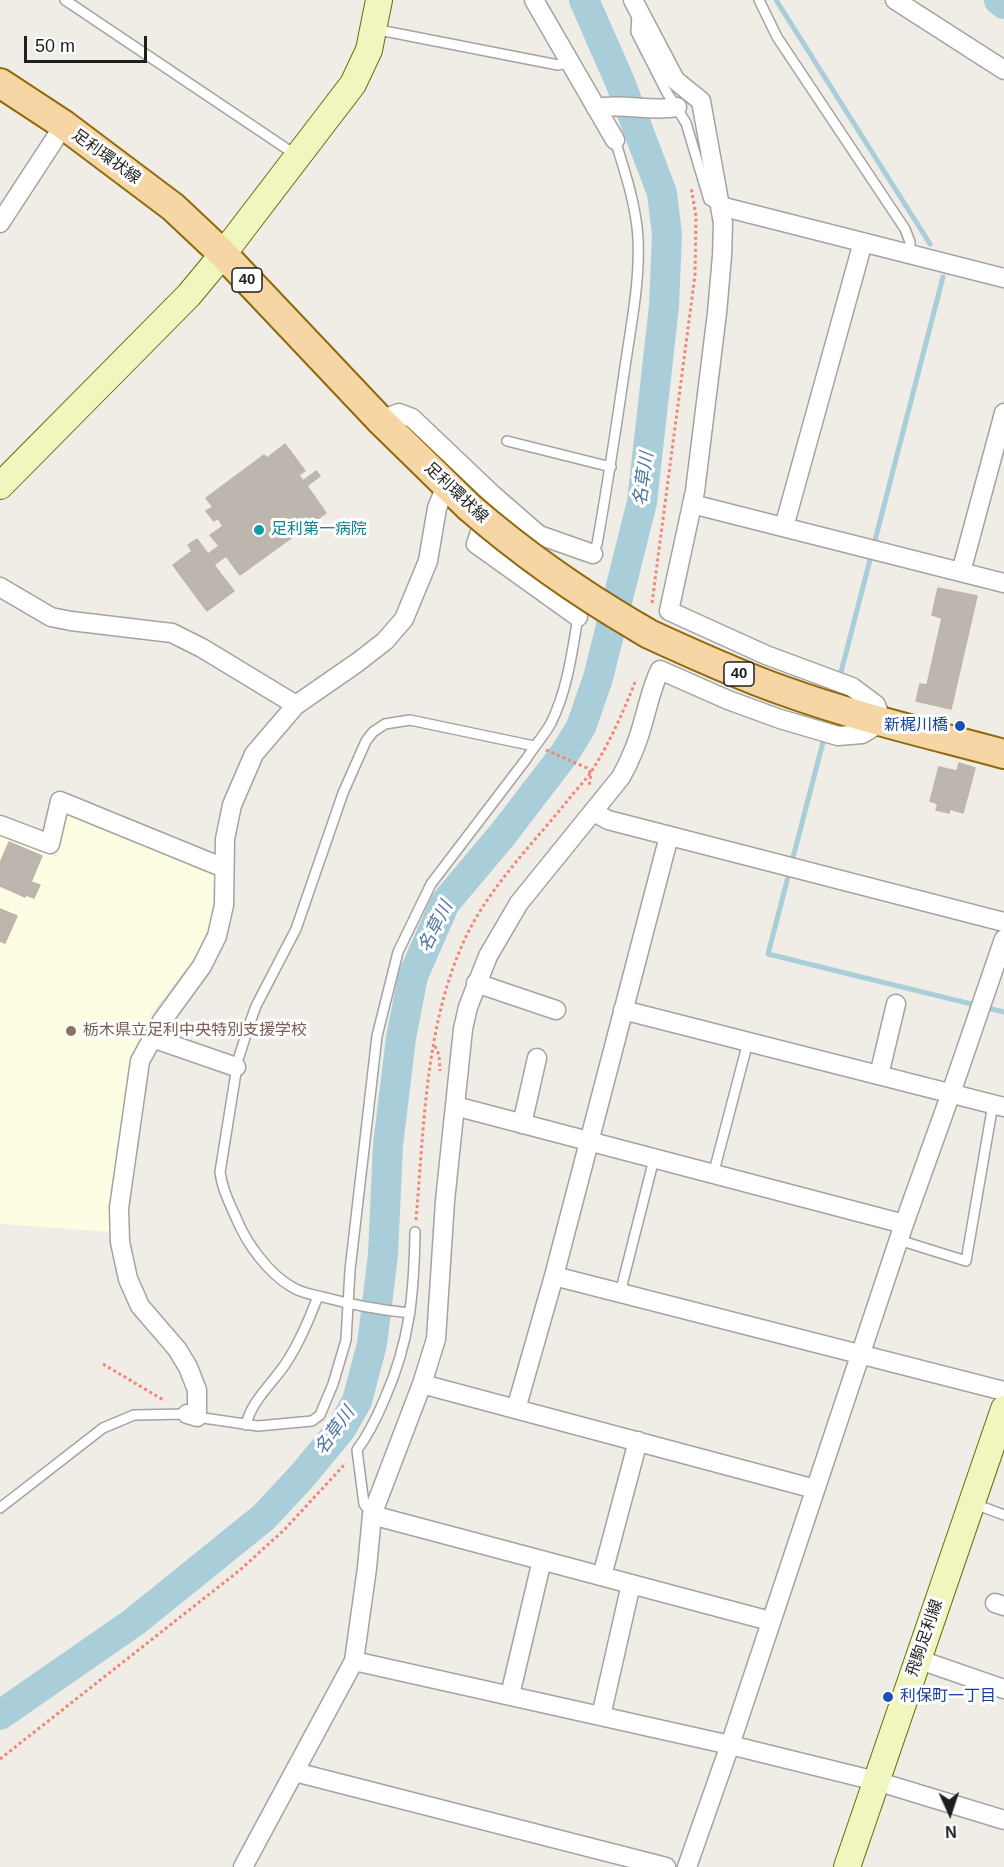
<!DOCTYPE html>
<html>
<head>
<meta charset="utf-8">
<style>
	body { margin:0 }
	#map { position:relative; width:1004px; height:1867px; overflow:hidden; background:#efede6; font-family:Arial,sans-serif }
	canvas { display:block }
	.north { position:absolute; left:920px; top:1783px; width:60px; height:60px; -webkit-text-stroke:4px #fff; paint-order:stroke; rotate:177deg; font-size:16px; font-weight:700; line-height:24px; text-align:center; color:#1f1f1f }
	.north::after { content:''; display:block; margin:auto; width:21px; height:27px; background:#1f1f1f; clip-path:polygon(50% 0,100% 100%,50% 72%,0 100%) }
	.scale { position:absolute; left:24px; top:36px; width:123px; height:27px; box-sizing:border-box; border:3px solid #1f1f1f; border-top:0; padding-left:8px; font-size:18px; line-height:21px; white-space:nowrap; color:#1f1f1f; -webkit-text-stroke:4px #fff; paint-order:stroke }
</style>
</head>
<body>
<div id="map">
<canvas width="1004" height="1867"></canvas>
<div class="north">N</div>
<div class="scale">50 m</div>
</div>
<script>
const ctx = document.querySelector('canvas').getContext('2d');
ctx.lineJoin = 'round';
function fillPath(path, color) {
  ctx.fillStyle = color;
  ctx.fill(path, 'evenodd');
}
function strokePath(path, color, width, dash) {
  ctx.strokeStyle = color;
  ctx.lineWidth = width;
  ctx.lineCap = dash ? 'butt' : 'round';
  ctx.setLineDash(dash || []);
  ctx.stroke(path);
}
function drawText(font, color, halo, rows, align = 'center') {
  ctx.font = font + ' Arial,"Noto Sans JP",sans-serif';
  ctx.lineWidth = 6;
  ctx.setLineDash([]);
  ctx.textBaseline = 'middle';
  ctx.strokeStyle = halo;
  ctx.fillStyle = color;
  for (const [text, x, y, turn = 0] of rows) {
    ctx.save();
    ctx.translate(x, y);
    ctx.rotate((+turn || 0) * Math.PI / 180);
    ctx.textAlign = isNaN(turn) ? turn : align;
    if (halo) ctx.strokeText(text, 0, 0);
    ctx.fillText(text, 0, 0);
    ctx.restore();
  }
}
const education = new Path2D(`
	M67 815 214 874V902L209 931 195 957 151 1014 135 1048 123 1125 112 1232 0 1224V834L57 857Z`);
const stream = new Path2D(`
	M776 0 930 244
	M841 672 943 277
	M823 742 768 954 1004 1012`);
const river = new Path2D(`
	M999 0 1004 4
	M0 1715 134 1622 264 1517 303 1475 341 1429 357 1401 372 1344 383 1255 388 1145 401 1038 413 976 445 903 503 834 565 753 581 727 598 678 642 502 664 306 667 234 662 193 620 82 584 0`);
const building = new Path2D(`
	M285 444 305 471 299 475 303 481 316 471 320 476 307 486 326 513 240 575 226 556 214 565 234 591 207 611 173 565 192 551 188 545 197 539 208 554 219 546 210 535 223 526 218 518 214 521 206 511 213 507 206 498 264 455 267 458Z
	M938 588 977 596 951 709 916 701 920 684 927 685 942 618 932 615Z
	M959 763 975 768 963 813 950 809 949 813 936 810 938 804 930 801 939 767 957 771Z
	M9 842 42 856 31 882 40 885 34 898 26 895 25 897 0 886V863Z
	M0 909 17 916 5 943 0 941Z`);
const path = new Path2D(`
	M652 603 695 275 696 216 691 187
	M546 750 587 768 591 773 589 787
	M435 1046 439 1055 440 1071
	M416 1220C424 1128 425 1028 463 943 487 889 532 845 568 800 575 791 584 782 591 772 609 744 623 713 635 682
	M103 1364 165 1401
	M0 1759 240 1570 285 1529 346 1463`);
const lane = new Path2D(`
	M65 0 296 155
	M759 0 777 37 905 229 910 242V254
	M637 15 636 32 666 91 686 123 709 200 720 206
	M374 29 558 65 571 62
	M507 441 611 467
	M593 554 597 544C608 483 617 422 626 360 632 320 640 279 638 238 636 205 625 172 615 140
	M713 1175 748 1042
	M899 1240 966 1261 993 1104
	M620 1293 654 1159
	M410 1313C380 1310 352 1305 323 1297 313 1295 301 1293 292 1287 269 1274 247 1244 237 1220 230 1204 222 1189 220 1172L238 1060 248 1028 256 1006 296 929 343 793 366 741 373 732 385 724 410 720 534 746
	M197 1417 258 1426 312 1421 320 1415 333 1384 346 1340 350 1270 377 1036 398 952 431 884 527 758C534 746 544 736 551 723 567 691 572 653 578 617
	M246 1425C251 1401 273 1383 286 1363 300 1342 309 1320 318 1296
	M972 1503 1004 1515
	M0 1508 103 1428 134 1415 187 1414
	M372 1515 364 1504 357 1450C369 1434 377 1417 385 1398 410 1341 414 1294 415 1232`);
const street = new Path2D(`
	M534 0 615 140
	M895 0 1004 70
	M596 108C623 103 651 112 677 107
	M720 206 1004 278
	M0 223 64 125
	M380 420 399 413 412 418 493 495 539 535 593 554
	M692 504 1004 583
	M487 511 476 544 578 617
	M784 527 863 242
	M961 572 1004 413
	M0 587 51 617 71 621 172 633 202 648 296 705
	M594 812 608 820 1004 922
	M0 825 50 844 60 801 224 868
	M476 983 556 1010
	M623 1010 1004 1107
	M152 1038 236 1067
	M879 1075 896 1004
	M455 1106 904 1224
	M522 1124 537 1058
	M554 1276 1004 1391
	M422 1384 815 1489
	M516 1409 554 1276 669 836
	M187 1414 197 1417V1390L188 1367 177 1349 140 1306 128 1279 120 1242 119 1208 140 1061 162 1021 202 966 217 936 224 905 225 839 232 805 254 754 296 705 358 662 385 641 404 619 428 561 437 508 446 486
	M372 1515 770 1621
	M602 1576 638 1441
	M995 1603 1004 1606
	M917 1659 1004 1689
	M354 1661 730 1745 876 1781 1004 1820
	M510 1695 542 1560
	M601 1716 631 1584
	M295 1772 666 1867
	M243 1867 354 1661 367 1568 372 1515 422 1384 436 1339 445 1201 463 1029 468 1007 488 956 519 903 621 777C631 759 639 739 644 719 649 702 652 686 660 670L728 700 780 719 838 736 862 734 882 722 876 705 852 687 766 655 669 611 695 491 717 313 722 256 723 223 701 101 675 80 633 0
	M687 1867 730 1745 904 1224 951 1093 1004 939`);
const secondary = new Path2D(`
	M0 486 189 295 223 254 353 84 369 50 379 0
	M847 1867 1004 1409`);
const primary = new Path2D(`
	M0 83 64 125 173 207 223 254 380 420 469 507
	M639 628 649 634C693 654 738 675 784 691 856 717 930 734 1004 754`);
const primaryBridge = new Path2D(`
	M469 507C522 553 579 593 639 628`);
const markers = [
	[259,530,6,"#0f9aa8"],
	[960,726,6,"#1a4fb4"],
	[71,1031,6,"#8d6e63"],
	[888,1697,6,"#1a4fb4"]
];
const shields = [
	[247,280,30],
	[739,674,30]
];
const shieldNames = [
	["40",247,280],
	["40",739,674]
];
const streetNames = [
	["足利環状線",106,157,36],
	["足利環状線",456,493,43],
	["飛駒足利線",925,1638,-71]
];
const cultureNames = [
	["足利第一病院",271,530]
];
const transitNames = [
	["新梶川橋",948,726],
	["利保町一丁目",900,1697,"left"]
];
const educationNames = [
	["栃木県立足利中央特別支援学校",83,1031]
];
const waterNames = [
	["名草川",644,479,-82],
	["名草川",436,927,-63],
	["名草川",335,1431,-54]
];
fillPath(education, '#fcfde2');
strokePath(stream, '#aacdda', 5);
strokePath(river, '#aacdda', 30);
fillPath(building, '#bcb6af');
strokePath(building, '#c0b4aa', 1.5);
strokePath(lane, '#a3a3a3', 12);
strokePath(street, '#a3a3a3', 21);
strokePath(secondary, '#62700c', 28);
strokePath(primary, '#91690a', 32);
strokePath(path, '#f18776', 3, [3, 3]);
strokePath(lane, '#fff', 9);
strokePath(street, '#fff', 18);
strokePath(secondary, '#f1f5be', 26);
strokePath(primary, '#f6d6a5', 28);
strokePath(primaryBridge, '#91690a', 32, []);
strokePath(primaryBridge, '#f6d6a5', 28);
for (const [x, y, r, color] of markers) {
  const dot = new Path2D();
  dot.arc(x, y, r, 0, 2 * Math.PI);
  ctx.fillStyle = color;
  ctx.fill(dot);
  strokePath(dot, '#fff', 2);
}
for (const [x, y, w] of shields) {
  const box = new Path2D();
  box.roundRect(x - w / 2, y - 12, w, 24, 4.5);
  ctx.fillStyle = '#fff';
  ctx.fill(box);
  strokePath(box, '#1f1f1f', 1.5);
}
drawText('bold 15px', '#1f1f1f', null, shieldNames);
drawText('16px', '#1f1f1f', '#fff', streetNames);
drawText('16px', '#0d838f', '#fff', cultureNames, 'left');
drawText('16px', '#164399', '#fff', transitNames, 'right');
drawText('16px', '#785e54', '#fff', educationNames, 'left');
drawText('italic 18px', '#4f75a1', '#fff', waterNames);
</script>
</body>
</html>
